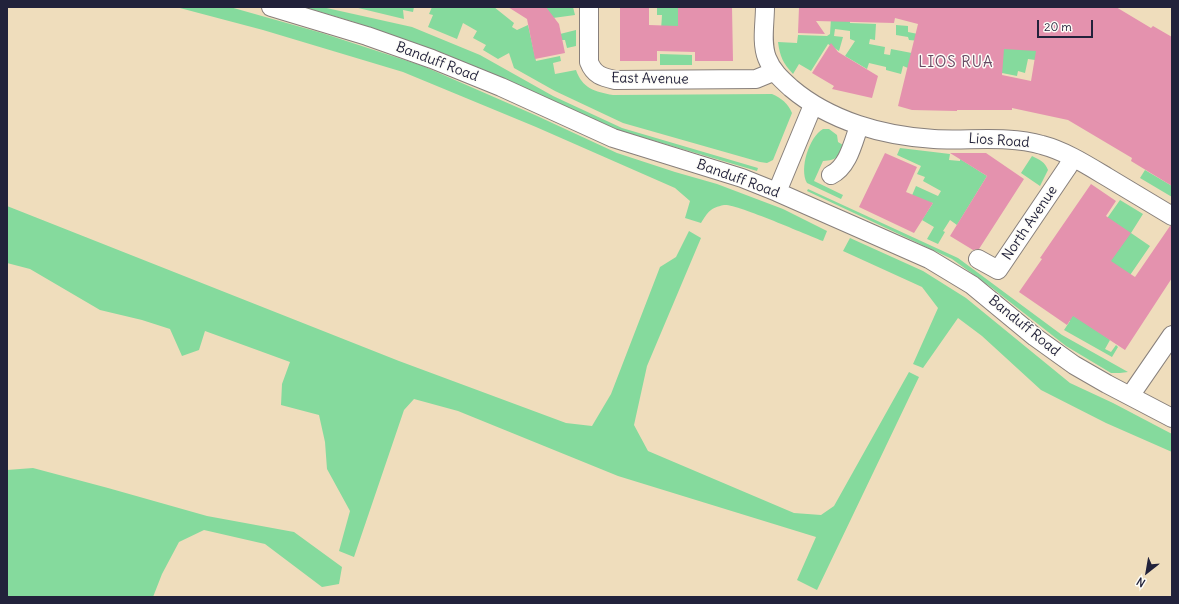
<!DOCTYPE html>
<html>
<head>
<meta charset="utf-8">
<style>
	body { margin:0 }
	#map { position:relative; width:1179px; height:604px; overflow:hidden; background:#efddbc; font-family:Delius,sans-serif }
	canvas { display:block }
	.frame { position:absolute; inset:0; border:8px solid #22223b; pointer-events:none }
	.north { position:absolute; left:1127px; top:552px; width:40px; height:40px; -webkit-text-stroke:3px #fdfcf7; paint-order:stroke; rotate:211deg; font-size:11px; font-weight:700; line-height:16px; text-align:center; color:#22223b }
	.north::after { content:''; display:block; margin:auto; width:14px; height:18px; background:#22223b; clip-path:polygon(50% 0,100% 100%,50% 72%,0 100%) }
	.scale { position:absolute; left:1037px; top:20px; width:56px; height:18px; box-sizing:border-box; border:2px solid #22223b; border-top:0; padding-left:5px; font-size:12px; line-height:14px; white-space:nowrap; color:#22223b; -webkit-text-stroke:3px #fdfcf7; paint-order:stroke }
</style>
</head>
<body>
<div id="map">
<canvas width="1179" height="604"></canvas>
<div class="frame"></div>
<div class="north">N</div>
<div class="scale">20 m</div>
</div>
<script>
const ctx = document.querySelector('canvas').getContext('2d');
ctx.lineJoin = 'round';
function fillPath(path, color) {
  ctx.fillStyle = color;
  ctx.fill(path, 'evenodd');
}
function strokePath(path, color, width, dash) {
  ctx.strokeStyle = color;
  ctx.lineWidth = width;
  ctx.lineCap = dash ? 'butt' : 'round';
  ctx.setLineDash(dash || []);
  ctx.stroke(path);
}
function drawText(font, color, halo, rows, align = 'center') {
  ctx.font = font + ' Delius,sans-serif';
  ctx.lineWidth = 3;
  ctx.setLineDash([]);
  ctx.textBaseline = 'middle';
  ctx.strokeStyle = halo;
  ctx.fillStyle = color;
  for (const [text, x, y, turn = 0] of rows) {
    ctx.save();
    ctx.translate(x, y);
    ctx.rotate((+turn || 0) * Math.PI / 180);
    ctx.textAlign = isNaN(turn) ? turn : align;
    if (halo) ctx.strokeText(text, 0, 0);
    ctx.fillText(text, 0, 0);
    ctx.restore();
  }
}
const green = new Path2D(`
	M176 7H230L322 33 423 66 535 115 617 153 675 172 717 184 783 209 827 231 823 241C807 235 735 203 724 205 710 208 708 212 701 223L685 218 690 201 675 188 536 127 403 72 263 30Z
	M304 7H322L412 27 480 55 553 96 622 128 758 168 757 171 621 131 445 54 354 22Z
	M354 7H414L413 12 403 10 404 19Z
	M432 7H494L514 23 512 27 517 30 528 25 536 61 560 56 561 61 553 63 555 74 576 70C582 88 595 92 613 95L772 94C781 98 788 103 792 113L773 160 767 163 760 162 623 123 555 91 514 68 509 53 498 59 483 50 486 45 473 38 477 31 463 23 457 39 428 27 433 15 429 14Z
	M536 7H573L575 15 553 18Z
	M657 7H700L692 29 661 30 662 15H657Z
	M837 7H850V23L876 24 875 40 870 39 869 44 885 47 884 54 890 55 891 49 917 54V61L923 62 924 55 920 54V41L909 40 908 37 896 35V25L908 26V32L918 34V22L929 21V38L941 39 940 28 951 27 952 45 940 46V73H922L921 77 912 75 913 70 903 66 901 74 886 70V67L869 63 867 69 845 56 855 41 850 39V31L835 29 834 36 843 37 839 51 828 44 811 71 799 64 793 74C783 63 780 57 778 42L797 43 798 35 827 36 830 34 831 18H836Z
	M1001 25 1046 30 1035 60 1028 59 1025 73 1018 71 1017 76 1002 73Z
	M576 30V46L567 48 565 40H561L560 34Z
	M660 54 692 55V65H660Z
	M823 129H829L837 135 838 142 843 145C837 157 838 160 823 161L814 181 843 195 841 199 807 183C799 169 809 137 823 129Z
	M900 148 950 154 949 160 960 161V159L987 176 957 225 950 220 943 231 945 232 938 244 927 239 934 227 922 220 920 223 933 203 910 200 916 186 938 196 941 191 923 181 925 177 917 174 921 166 897 155Z
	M1032 156C1040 160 1045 162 1048 170L1040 186 1021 173Z
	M1145 170 1172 186V197L1140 178Z
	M808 189 958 258 1062 335 1128 372 1120 373H1111L1066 346 992 288 952 259 807 191Z
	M1120 200 1143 214 1131 233 1150 246 1126 281 1099 248 1108 217Z
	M7 206 399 361 566 423 592 426 611 394 660 267 676 257 689 231 701 238 647 366 634 425 648 451 794 513 821 515 834 506 909 372 919 377 817 590 797 580 816 537 618 476 458 411 414 399 404 410 354 557 339 551 350 511 327 469 325 442 319 415 281 405 282 384 290 362 205 331 199 350 182 356 170 329 142 320 100 310 30 269 7 263Z
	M850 238 923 271 966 298 1070 383 1113 403 1172 434V452L1106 423 1041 390 982 336 958 318 923 368 913 364 938 308 922 287 843 251Z
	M1061 300 1110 340 1105 349 1111 352 1116 345 1118 347 1112 357 1064 330 1070 321 1060 315Z
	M33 468 108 488 207 516 294 532 342 567 339 584 322 587 265 544 204 530 179 542 162 574 153 597H7V470Z`);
const building = new Path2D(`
	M508 7H546L559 24 565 53 535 59 527 19Z
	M620 7H649V25L678 26V7H732L733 61H695V52L657 51V61H620Z
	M799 7H1116L1151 28 1153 26 1172 37V186L1131 161 1132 158 1068 120 1012 108V110H957V111L912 110 898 106 918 24 895 18 894 23 816 21 825 34 798 33ZM1004 49 1036 51 1031 81 1002 75Z
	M831 43 838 52 878 76 872 98 832 89 834 86 812 73Z
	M885 153 917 167 906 192 933 203 914 233 859 207Z
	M950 153H986L1024 179 979 249 973 250 950 236 987 176Z
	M1091 184 1116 201 1106 216 1131 233 1111 261 1135 277 1170 226H1172V278L1125 350 1073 316 1067 325 1019 292 1042 259 1040 258Z`);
const minor = new Path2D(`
	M271 7 367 36 432 59 501 87 613 138 742 178 777 192 929 259 972 285 1035 337 1074 365 1107 384 1172 418
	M589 7V62C594 75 602 77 615 80L756 79 773 72
	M765 7C765 23 761 43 767 58 772 71 781 79 791 88 830 121 883 136 934 139 969 141 1008 135 1042 145 1065 151 1087 165 1107 177 1129 190 1150 203 1172 216
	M831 175C848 167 853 143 859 126
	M777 192 813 105
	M978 259 998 270 1067 168 1073 158
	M1130 396 1172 335`);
const streetNames = [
	["Banduff Road",437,62,21],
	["East Avenue",650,79,1],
	["Lios Road",999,141,4],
	["Banduff Road",738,179,20],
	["North Avenue",1030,223,-56],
	["Banduff Road",1024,326,39]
];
const neighbourhoodNames = [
	["LIOS RUA",956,63]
];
fillPath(green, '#85da9d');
fillPath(building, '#e492ae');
strokePath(minor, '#88807c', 20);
strokePath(minor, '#fff', 18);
drawText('14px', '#22223b', '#fdfcf7', streetNames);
ctx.letterSpacing = '1px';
drawText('15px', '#664963', '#fdfcf7', neighbourhoodNames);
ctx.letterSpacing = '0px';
</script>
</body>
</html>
